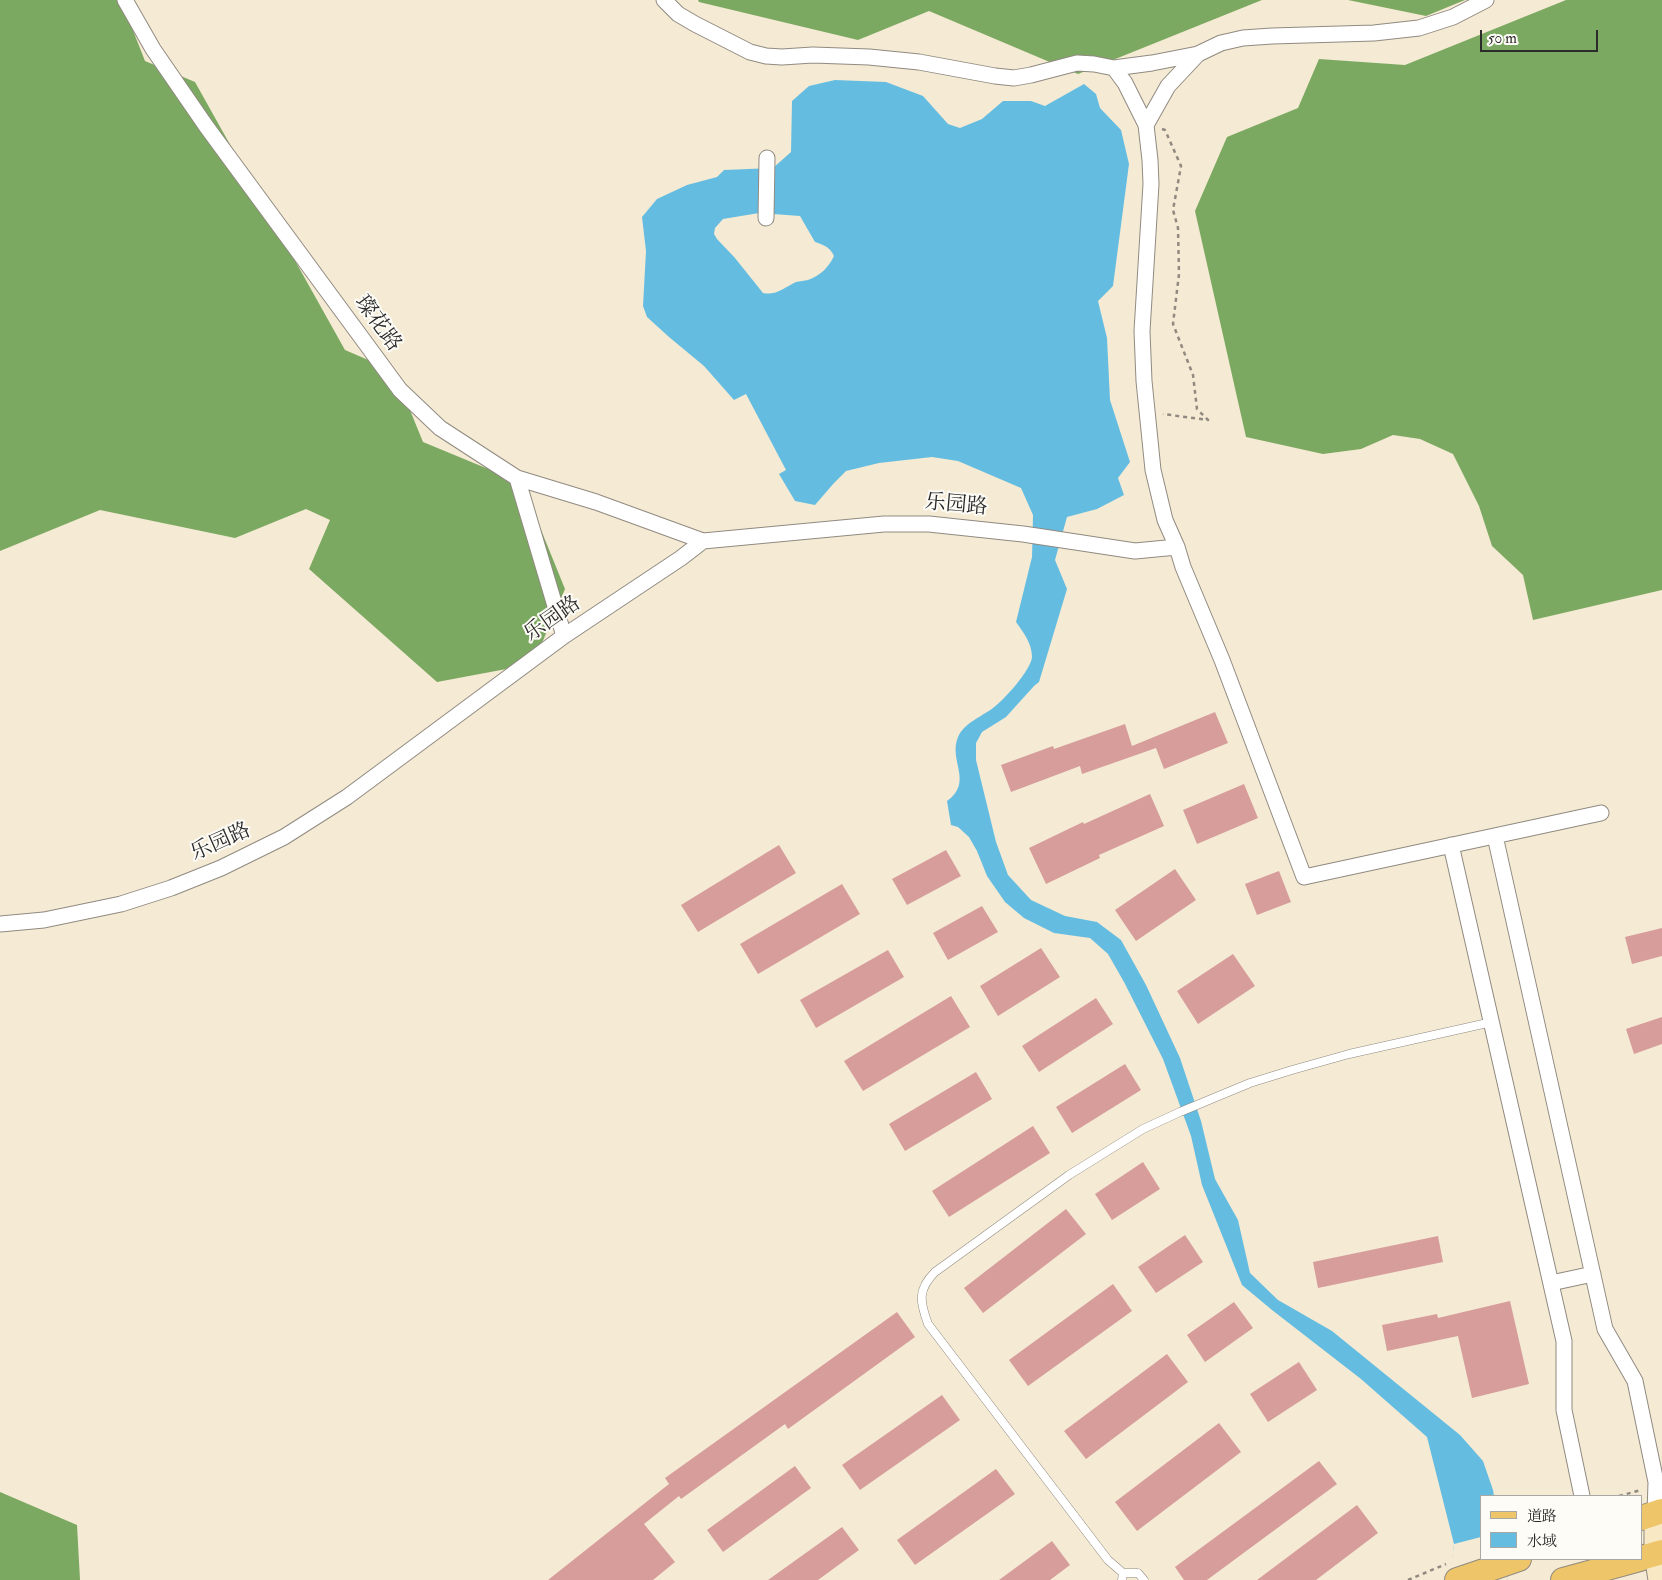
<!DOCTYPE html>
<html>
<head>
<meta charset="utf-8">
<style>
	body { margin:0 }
	#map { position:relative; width:1662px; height:1580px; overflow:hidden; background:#f5ead4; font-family:"IM FELL Double Pica","Noto Serif SC",serif }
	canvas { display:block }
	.legend { position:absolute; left:1480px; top:1495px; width:162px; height:65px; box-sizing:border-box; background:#fdfcf7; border:1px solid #a9a8a5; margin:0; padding:6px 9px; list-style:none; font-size:15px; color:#2b2b2b }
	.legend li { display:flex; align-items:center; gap:10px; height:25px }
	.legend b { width:25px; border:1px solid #a9a8a5 }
	.scale { position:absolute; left:1480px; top:30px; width:118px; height:22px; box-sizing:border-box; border:2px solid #2b2b2b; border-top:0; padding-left:6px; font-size:15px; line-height:18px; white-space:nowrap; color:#2b2b2b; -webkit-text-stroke:4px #fdfcf7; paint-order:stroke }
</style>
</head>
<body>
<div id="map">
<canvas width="1662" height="1580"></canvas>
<ul class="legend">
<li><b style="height:6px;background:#eec569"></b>道路</li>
<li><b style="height:14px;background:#64bde1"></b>水域</li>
</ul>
<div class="scale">50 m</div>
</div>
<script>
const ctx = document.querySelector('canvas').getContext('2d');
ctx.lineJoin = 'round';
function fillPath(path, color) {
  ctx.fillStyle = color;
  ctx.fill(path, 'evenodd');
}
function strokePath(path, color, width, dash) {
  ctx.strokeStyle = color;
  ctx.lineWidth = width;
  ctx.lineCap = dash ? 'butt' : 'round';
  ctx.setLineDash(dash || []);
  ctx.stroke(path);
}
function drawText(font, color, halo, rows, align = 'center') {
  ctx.font = font + ' "IM FELL Double Pica","Noto Serif SC",serif';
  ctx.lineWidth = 4;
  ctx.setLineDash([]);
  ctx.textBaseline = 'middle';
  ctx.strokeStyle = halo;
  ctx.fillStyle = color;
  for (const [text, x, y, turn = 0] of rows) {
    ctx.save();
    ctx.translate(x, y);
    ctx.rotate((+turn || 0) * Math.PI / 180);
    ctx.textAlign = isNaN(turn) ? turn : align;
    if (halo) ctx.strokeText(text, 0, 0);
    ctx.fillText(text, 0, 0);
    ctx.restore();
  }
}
const forest = new Path2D(`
	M0 0H121L145 61 195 82 345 350 394 371 423 442 522 483 565 589 533 664 437 682 309 569 330 520 306 509 235 538 100 510 0 551Z
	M698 0H1262L1078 74 929 11 858 40 699 2Z
	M1348 0H1465L1426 16Z
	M1566 0H1662V590L1533 620 1523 575 1492 546 1479 506 1453 454 1420 439 1393 435 1361 449 1323 454 1246 437 1195 211 1227 137 1298 108 1319 59 1405 65Z
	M0 1492 77 1525 80 1580H0Z`);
const water = new Path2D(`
	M835 80 886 82 923 96 948 124 960 128 982 119 1003 101H1031L1045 106 1084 84 1096 94 1100 108 1121 130 1129 164 1113 286 1098 301 1107 338 1110 400 1130 462 1118 478 1124 495 1097 509 1067 517 1055 560 1067 589 1039 682 1034 686 1006 717 982 732 976 743V760L996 842 1008 875 1031 900 1065 916 1097 922 1121 940 1146 985 1180 1058 1201 1121 1215 1179 1238 1220 1250 1273 1278 1300 1332 1331 1460 1435 1483 1461 1493 1490 1494 1496H1481V1559H1504L1508 1580H1450L1454 1544 1427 1437 1361 1379 1272 1310 1242 1285 1202 1185 1191 1136 1163 1059 1124 982 1108 954 1090 938 1054 933 1024 918 1005 902 987 876 977 851 969 837 958 827 951 825 947 801C974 782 948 761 958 737 964 723 981 717 993 708 1004 700 1031 670 1032 657 1032 643 1023 632 1016 622L1032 557 1033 515 1021 488 958 461 932 457 879 463 846 471 834 483 815 505 795 501 779 474 786 470 746 394 734 400 704 366 669 337 647 317 643 306 646 251 642 217 657 199 687 185 717 177 724 170 773 168 791 152 792 101 809 86ZM759 213 800 216 815 242C824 245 830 247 834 256 829 267 820 276 808 280 804 281 800 281 796 282 785 287 776 296 763 293L735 258 717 239 714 234 715 228 723 219Z`);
const pier = new Path2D(`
	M1481 1537V1559H1504L1508 1580H1449L1454 1544Z`);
const building = new Path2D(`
	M1215 712 1228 743 1164 769 1156 748 1082 774 1080 766 1011 792 1001 765 1053 746 1054 749 1125 724 1132 746Z
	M1244 784 1258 818 1197 844 1183 810Z
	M1150 794 1164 826 1099 855 1100 858 1046 884 1029 848 1083 822 1084 824Z
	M779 845 796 873 698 932 681 905Z
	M946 850 961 876 907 905 892 879Z
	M1175 869 1196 900 1136 941 1115 910Z
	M1279 871 1291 902 1257 915 1245 884Z
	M842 884 860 914 758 974 740 944Z
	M982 906 998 932 948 960 933 933Z
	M1662 928V956L1632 964 1625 937Z
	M1041 948 1060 977 998 1016 980 986Z
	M888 950 904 977 816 1028 800 1000Z
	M1233 954 1255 986 1198 1024 1177 991Z
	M951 996 970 1027 863 1091 844 1061Z
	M1096 998 1113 1024 1039 1072 1022 1046Z
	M1662 1017V1044L1634 1054 1626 1029Z
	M1125 1064 1141 1090 1072 1133 1056 1107Z
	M976 1072 992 1099 905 1151 889 1124Z
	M1033 1126 1050 1153 949 1217 932 1191Z
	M1143 1162 1160 1189 1112 1220 1095 1194Z
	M1066 1209 1086 1234 983 1313 964 1288Z
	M1185 1235 1203 1262 1156 1293 1138 1267Z
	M1438 1236 1443 1262 1318 1288 1313 1262Z
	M1113 1284 1132 1311 1028 1386 1009 1360Z
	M1510 1301 1529 1384 1472 1398 1458 1336 1387 1351 1382 1325 1437 1314 1438 1318Z
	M1234 1302 1253 1328 1205 1362 1187 1335Z
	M897 1312 915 1337 788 1429 785 1424 681 1499 679 1496 644 1524 675 1562 653 1580H548L669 1484 665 1478Z
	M1167 1354 1188 1382 1086 1459 1064 1431Z
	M1299 1362 1317 1390 1268 1422 1250 1394Z
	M942 1395 960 1420 860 1490 842 1465Z
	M1219 1423 1241 1452 1137 1531 1115 1502Z
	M1319 1461 1337 1484 1207 1580H1184L1175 1567Z
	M795 1466 811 1488 723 1552 707 1530Z
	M996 1469 1015 1494 915 1565 897 1540Z
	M1357 1505 1378 1533 1316 1580H1257Z
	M842 1527 859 1550 818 1580H768Z
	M1052 1541 1070 1565 1050 1580H999Z`);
const path = new Path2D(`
	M1162 129 1165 130 1181 166 1173 210 1178 228 1179 274 1173 324 1193 375 1197 409 1208 420 1163 414
	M1619 1496 1641 1490
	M1408 1580 1446 1564`);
const lane = new Path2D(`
	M1123 1573 1108 1560 928 1324C920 1302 917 1290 935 1272L1069 1175 1143 1129 1180 1112 1250 1083 1292 1070 1349 1054 1492 1022
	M1122 1580 1123 1573H1138L1144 1580`);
const street = new Path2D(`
	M125 0 153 49 206 126 400 390 440 428 517 478 596 502 703 541
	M664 0 678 14 695 24 750 52 766 56 782 57 813 55 869 57 919 62 995 76 1014 78 1031 75 1077 63 1094 64 1114 68 1152 63 1198 54 1221 43 1243 38 1272 36 1374 33 1419 28 1453 17 1486 0
	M1114 68 1125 83 1146 125 1150 160 1151 184 1142 331 1144 381 1153 470 1165 520 1177 547 1183 567 1222 660 1304 877 1601 813
	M1146 125 1168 86 1198 54
	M766 218 767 158
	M517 478 564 636
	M1495 836 1605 1329 1635 1381 1656 1482 1655 1513
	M1451 845 1564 1341V1410L1582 1496
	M0 924 44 920 121 904 171 888 221 868 284 837 347 797 564 636 681 558 703 541 884 524H929L1023 534 1135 551 1177 547
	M1551 1283 1593 1274`);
const secondary = new Path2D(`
	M1655 1513V1554L1659 1580`);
const primary = new Path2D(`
	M1641 1518 1662 1511
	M1641 1558 1662 1552
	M1457 1580 1519 1559
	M1563 1580 1640 1559`);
const streetNames = [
	["璨花路",377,324,54],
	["乐园路",956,506,5],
	["乐园路",553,620,-35],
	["乐园路",221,843,-24]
];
fillPath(forest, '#7ca961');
fillPath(water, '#64bde1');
fillPath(pier, '#f5ead4');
fillPath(building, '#d69d9b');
strokePath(lane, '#908a80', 9);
strokePath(street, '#908a80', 17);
strokePath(secondary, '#908a80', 23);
strokePath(primary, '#908a80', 26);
strokePath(path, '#908a80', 2.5, [4, 4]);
strokePath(lane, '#fff', 8);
strokePath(street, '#fff', 15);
strokePath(secondary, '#f8e8c3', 21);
strokePath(primary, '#eec569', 24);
drawText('21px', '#2b2b2b', '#fdfcf7', streetNames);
</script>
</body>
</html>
